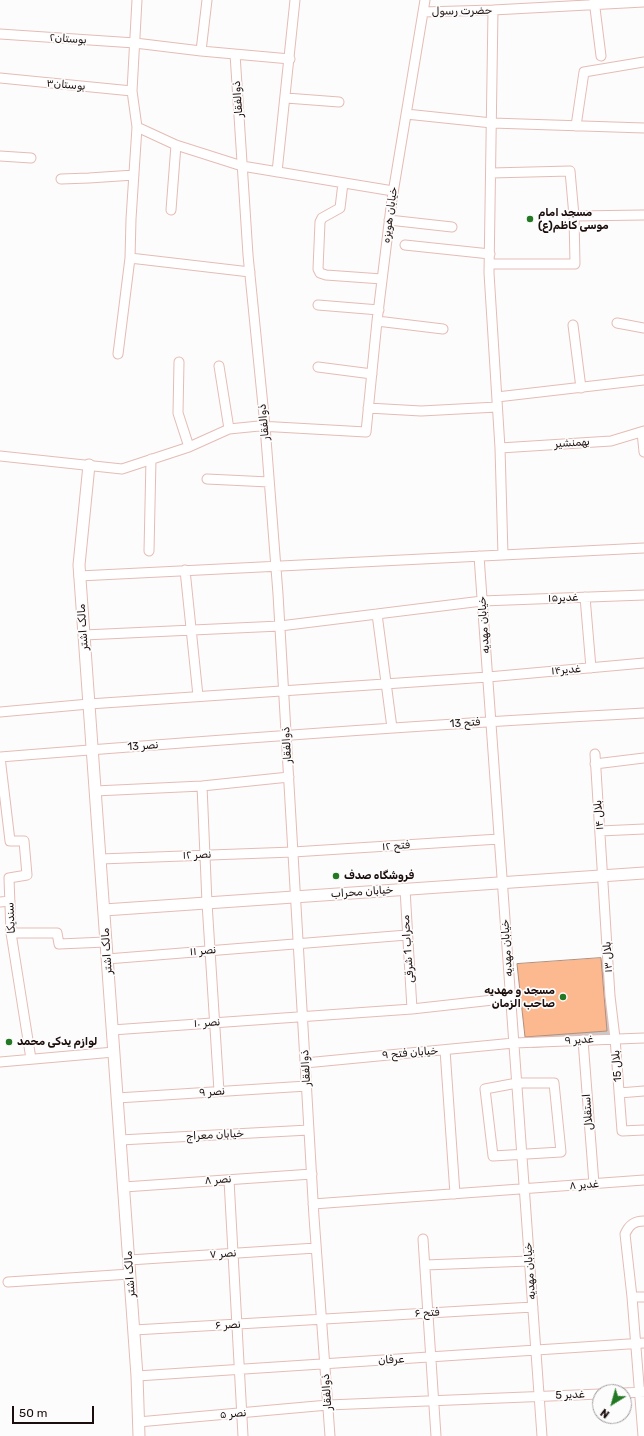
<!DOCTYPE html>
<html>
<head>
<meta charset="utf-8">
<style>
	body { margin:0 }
	#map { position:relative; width:644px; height:1436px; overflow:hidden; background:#fcfcfc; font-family:Rubik,sans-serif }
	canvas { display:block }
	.north { position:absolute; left:592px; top:1384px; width:40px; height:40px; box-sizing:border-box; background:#fcfcfc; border:1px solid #a29c9c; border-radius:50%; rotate:217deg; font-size:11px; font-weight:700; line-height:16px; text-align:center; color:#1b0d0b }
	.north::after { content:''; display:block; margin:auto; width:14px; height:18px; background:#237824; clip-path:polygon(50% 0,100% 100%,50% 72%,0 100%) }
	.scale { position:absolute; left:12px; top:1406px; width:82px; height:18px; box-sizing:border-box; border:2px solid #1b0d0b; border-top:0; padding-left:5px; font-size:12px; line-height:14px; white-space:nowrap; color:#1b0d0b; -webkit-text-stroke:3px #fcfcfc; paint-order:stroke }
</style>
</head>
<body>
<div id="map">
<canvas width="644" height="1436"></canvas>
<div class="north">N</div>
<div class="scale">50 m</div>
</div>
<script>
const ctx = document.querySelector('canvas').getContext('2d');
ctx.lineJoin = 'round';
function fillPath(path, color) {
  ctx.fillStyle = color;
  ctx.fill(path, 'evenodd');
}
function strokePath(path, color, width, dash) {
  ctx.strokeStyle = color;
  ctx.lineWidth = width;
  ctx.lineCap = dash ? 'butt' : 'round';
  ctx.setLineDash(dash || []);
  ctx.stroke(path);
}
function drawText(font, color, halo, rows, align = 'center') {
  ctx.font = font + ' Rubik,Vazirmatn,sans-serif';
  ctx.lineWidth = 3.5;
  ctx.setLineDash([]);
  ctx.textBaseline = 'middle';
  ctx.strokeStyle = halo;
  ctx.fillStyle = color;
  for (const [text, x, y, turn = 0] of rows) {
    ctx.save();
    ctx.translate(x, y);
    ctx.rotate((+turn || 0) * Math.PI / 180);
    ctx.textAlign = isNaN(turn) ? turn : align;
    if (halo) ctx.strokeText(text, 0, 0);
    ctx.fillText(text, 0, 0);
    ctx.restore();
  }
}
const shadow = new Path2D(`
	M601 959 607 970 613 1042 532 1048 526 1037Z`);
const building = new Path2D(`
	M601 958 607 1031 525 1037 517 964Z`);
const minor = new Path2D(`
	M594 0 601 56
	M493 10 489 273 500 448 503 555
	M423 12 493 10 644 2
	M0 34 135 43 201 51 290 59
	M201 51 207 0
	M235 54 248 255 265 426 278 594 314 1217 330 1436
	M0 78 132 91
	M286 98 339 102
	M406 114 492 123 644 128
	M576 126 584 72 644 62
	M137 127 176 145 242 166 393 191
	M0 156 31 158
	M277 172 295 0
	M61 179 89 178 134 175
	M343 183 340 208 322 218 320 222 318 269 320 273 326 275 382 279
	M171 210 176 145
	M574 216 644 215
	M389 220 452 227
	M405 245 490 254
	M130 258 250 272
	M490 264H575L574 216 570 171 491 173
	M318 305 379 310
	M377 321 443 329
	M617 323 644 328
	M573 325 581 388
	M118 354 130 258 131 219 137 127 132 91 137 0
	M179 362 178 413 189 447
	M219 366 229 429
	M318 367 372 374
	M497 397 644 380
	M368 408 421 411 497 407
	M642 432 644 452
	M500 448 611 441 644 431
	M0 456 122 469 189 447 229 429 259 426 366 432 377 321 392 199 425 0
	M207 479 269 482
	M149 551 151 459
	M479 556 542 1436
	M185 570 198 696
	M79 576 644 548
	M585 597 591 668
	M377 614 392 728
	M84 635 280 626 482 601 644 595
	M0 712 89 704 488 677 644 663
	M595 754 610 996 615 1038 622 1131 644 1130
	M0 757C215 740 429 724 644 713
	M0 757 10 841H24L27 875 9 878 11 933 31 1059
	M595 764 644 758
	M202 786 207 903 219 1091
	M95 791 202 786 289 777
	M600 831 644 829
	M100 859 293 852 499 839
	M405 889 412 1009
	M0 902 10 901
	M11 933H57L59 944 106 942
	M107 959 407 935
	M112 1030 412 1009 511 998
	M583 1040 594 1184
	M445 1050 455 1194
	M0 1062 114 1052
	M305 1063 514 1043 644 1038
	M517 1083H554L561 1152 493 1156 485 1089Z
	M619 1093 644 1091
	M117 1098 307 1086
	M120 1140 309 1130
	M229 1180 243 1436
	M124 1187 312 1174
	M313 1204 644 1180
	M423 1239 436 1436
	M129 1260 316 1248
	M425 1265 529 1261
	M8 1282 130 1274
	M632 1297H644
	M134 1330 533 1307
	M137 1376 644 1343
	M624 1393 644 1392
	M138 1422 328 1405 600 1394
	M643 1436 632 1297 625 1234C629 1225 634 1221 644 1221`);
const tertiary = new Path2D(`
	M89 465 79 565 137 1376 139 1436
	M104 910 644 873`);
const markers = [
	[530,219,4,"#237824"],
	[336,876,4,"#237824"],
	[563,997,4,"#237824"],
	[9,1042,4,"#237824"]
];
const streetNames = [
	["حضرت رسول",462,11,-1],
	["بوستان۲",68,39,4],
	["بوستان۳",66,85,5],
	["ذوالفقار",238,99,-94],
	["خیابان هویزه",390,215,-82],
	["ذوالفقار",264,422,-95],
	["بهمنشیر",572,443,-4],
	["غدیر۱۵",563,598,-2],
	["خیابان مهدیه",484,625,-94],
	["مالک اشتر",83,627,-94],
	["غدیر۱۴",566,670,-5],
	["فتح 13",465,723,-4],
	["ذوالفقار",287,745,-93],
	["نصر 13",143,746,-4],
	["بلال ۱۴",599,815,-94],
	["فتح ۱۲",396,846,-4],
	["نصر ۱۲",197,855,-2],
	["خیابان محراب",362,892,-4],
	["سندیکا",11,918,-93],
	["خیابان مهدیه",507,948,-94],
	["محراب 1 شرقی",408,949,-94],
	["مالک اشتر",107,951,-94],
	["نصر ۱۱",203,951,-5],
	["بلال ۱۳",608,957,-93],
	["نصر ۱۰",207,1023,-4],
	["غدیر ۹",579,1040,-3],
	["خیابان فتح ۹",410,1053,-5],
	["بلال 15",617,1066,-94],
	["ذوالفقار",306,1068,-93],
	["نصر ۹",212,1092,-4],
	["استقلال",588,1112,-94],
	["خیابان معراج",215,1135,-3],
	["نصر ۸",218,1180,-4],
	["غدیر ۸",584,1185,-4],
	["نصر ۷",223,1254,-4],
	["خیابان مهدیه",530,1271,-94],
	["مالک اشتر",130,1274,-94],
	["فتح ۶",427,1313,-3],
	["نصر ۶",228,1325,-3],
	["عرفان",391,1360,-4],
	["ذوالفقار",327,1392,-94],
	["غدیر 5",570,1395,-2],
	["نصر ۵",233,1414,-5]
];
const poiNames = [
	["مسجد امام",538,213],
	["موسی کاظم(ع)",538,226],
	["فروشگاه صدف",344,876],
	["مسجد و مهدیه",555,991,"right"],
	["صاحب الزمان",555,1004,"right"],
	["لوازم یدکی محمد",17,1042]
];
fillPath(shadow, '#0003');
fillPath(building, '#fcb88f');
strokePath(building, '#b18f7c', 1);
strokePath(minor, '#e5bcb5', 11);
strokePath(tertiary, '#e5bcb5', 13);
strokePath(minor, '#fff', 9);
strokePath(tertiary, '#fff', 11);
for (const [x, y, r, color] of markers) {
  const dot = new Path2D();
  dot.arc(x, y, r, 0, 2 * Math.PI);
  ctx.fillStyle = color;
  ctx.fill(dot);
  strokePath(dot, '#fcfcfc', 1.5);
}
drawText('11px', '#1b0d0b', '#fcfcfc', streetNames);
drawText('bold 11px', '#1b0d0b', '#fcfcfc', poiNames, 'left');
</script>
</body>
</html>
